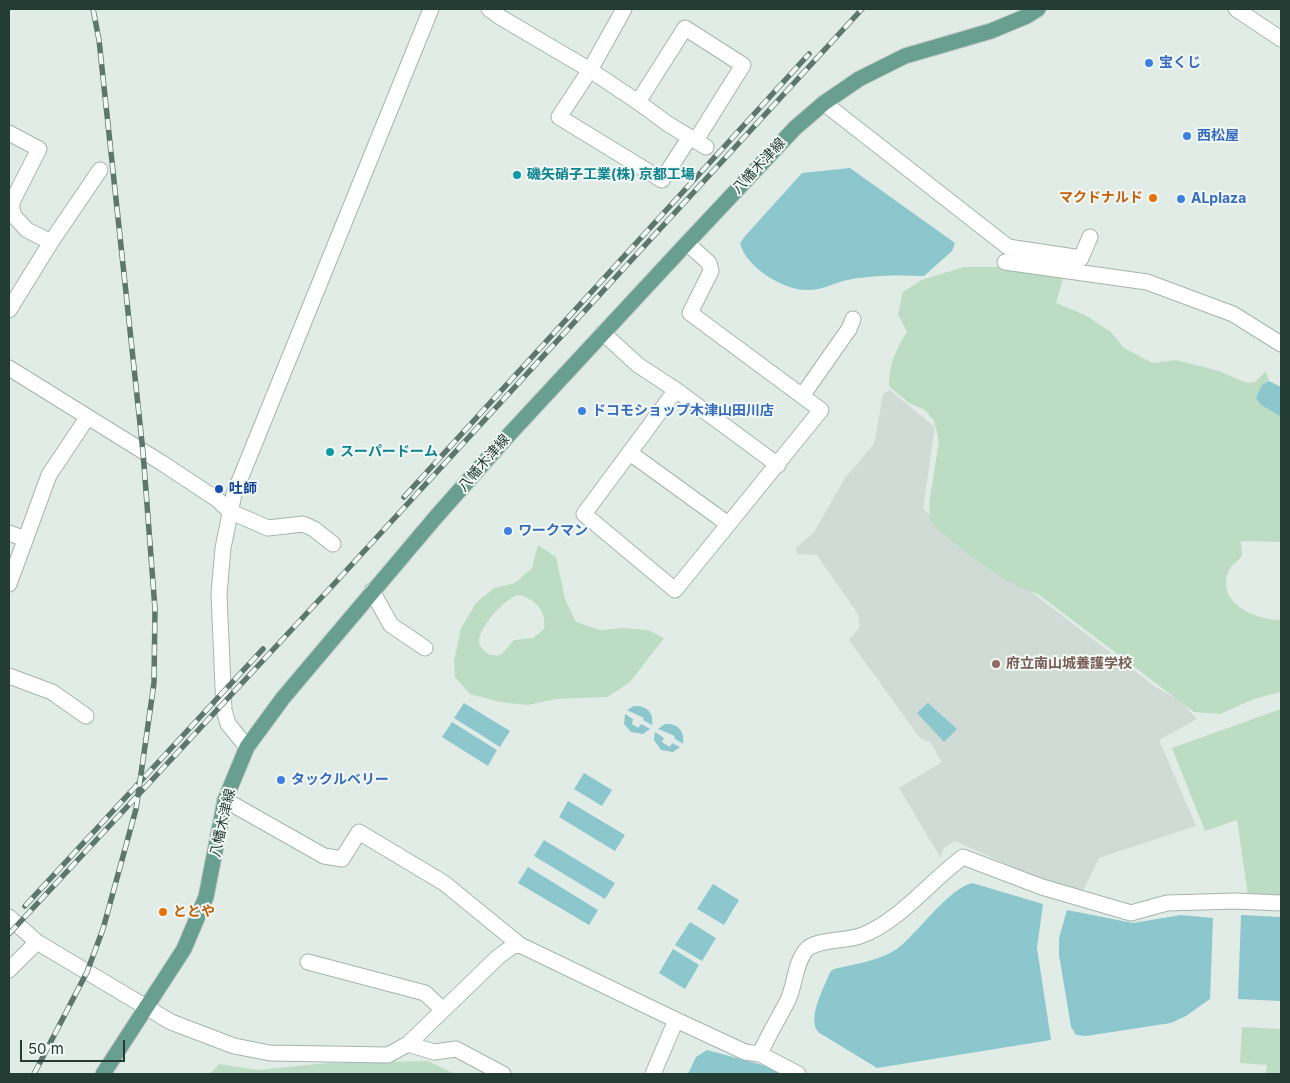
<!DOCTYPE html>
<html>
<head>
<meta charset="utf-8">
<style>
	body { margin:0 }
	#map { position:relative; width:1290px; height:1083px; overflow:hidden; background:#e2ece7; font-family:Inter,sans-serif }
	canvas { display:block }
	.frame { position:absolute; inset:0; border:10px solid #233c34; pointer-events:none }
	.scale { position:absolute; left:20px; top:1040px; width:105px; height:22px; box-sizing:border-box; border:2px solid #233c34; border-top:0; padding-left:6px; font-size:15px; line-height:18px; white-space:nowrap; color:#233c34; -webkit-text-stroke:4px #f2f8f5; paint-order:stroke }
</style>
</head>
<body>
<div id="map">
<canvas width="1290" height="1083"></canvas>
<div class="frame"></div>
<div class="scale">50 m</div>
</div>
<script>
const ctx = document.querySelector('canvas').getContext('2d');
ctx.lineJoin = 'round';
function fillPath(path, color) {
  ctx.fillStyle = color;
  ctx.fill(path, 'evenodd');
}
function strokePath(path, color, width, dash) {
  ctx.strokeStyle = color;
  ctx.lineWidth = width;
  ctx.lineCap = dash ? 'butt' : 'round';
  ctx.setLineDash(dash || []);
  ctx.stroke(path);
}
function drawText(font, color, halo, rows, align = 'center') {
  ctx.font = font + ' Inter,"Noto Sans JP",sans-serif';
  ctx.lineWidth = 4;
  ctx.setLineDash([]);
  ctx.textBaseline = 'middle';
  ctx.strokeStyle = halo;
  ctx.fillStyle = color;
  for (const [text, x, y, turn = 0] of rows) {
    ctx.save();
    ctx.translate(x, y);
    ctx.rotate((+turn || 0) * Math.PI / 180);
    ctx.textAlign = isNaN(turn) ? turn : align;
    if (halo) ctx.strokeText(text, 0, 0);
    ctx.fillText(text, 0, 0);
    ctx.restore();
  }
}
const built = new Path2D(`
	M890 390 935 427 923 509 1157 688 1181 701 1197 719 1159 740 1196 826 1099 858 1083 891 1046 882 955 841 944 848 940 857 899 788 942 762 930 742 920 738 849 640 860 627 858 614 817 555 797 554 796 548 814 532 845 478 874 444 883 394Z`);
const green = new Path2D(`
	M964 267H999L1064 275 1056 303 1085 315 1111 332 1124 348 1153 363 1176 360 1219 371 1247 383 1255 382 1266 371 1269 381 1262 385 1261 405 1281 417V542L1241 541 1242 556C1238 561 1232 564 1229 570 1215 603 1255 620 1281 620V692L1254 699 1220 714 1194 712 1038 594C1003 584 957 547 931 522L929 504 939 441 934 421 925 410 909 403 889 386C889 364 895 351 907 332L898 314 903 292 921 280Z
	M538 545 556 557 565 599 576 622 600 630 623 628 648 630 664 638 630 682 607 697 556 699 528 705 500 702 470 694 455 677 454 661 461 628 476 603 494 588 515 583 532 568ZM519 595C536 599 547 612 544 629L533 638 514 640 501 655C491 657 483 653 479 643 478 628 504 598 519 595Z
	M1281 709V898L1248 895 1237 820 1205 831 1172 748Z
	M1242 1027 1281 1029V1074H1266L1267 1065 1240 1063Z
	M428 1061 455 1074H210L219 1064 257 1070 328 1063Z`);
const water = new Path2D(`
	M850 168 955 243 952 251 924 276C897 275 869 275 843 281 832 284 821 290 809 290 786 292 745 267 740 243L746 235 802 173Z
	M1269 381 1281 387V417L1261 405 1256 398 1262 385Z
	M464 703 510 731 500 747 454 718Z
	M928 703 957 729 944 742 917 713Z
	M634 706C647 705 654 713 652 725L643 720 644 718 627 710Z
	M625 714 633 719 632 724 638 728 641 724 650 729 643 734 631 732 624 724Z
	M452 722 497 750 488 766 442 737Z
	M665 724C678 723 685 731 683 744L674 738 675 736 658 729Z
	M655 732 664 738 662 742 670 747 672 743 680 747 673 752 661 750 654 740Z
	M584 773 612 790 602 806 574 789Z
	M568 801 625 835 615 851 559 817Z
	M544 840 615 883 605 899 534 856Z
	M528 867 598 910 589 925 518 883Z
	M972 883 1043 904 1037 948 1051 1040 877 1068 818 1032C807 1017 824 988 830 972L834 969C854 964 879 961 897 949 917 934 949 888 972 883Z
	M713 884 739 900 724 925 697 909Z
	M1067 910 1133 923 1181 915 1213 918 1210 999 1186 1016 1171 1023 1086 1036 1076 1035 1071 1027 1059 955V938Z
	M1241 915 1281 917V1001L1238 999Z
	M690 922 716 938 702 961 675 945Z
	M673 949 699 965 685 989 659 973Z
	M707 1050 770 1067 781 1074H688L696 1057Z`);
const street = new Path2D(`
	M489 9 500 17 590 70 638 102 668 124 706 147
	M624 9 590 70 559 117 662 180 690 137
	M1236 9 1281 39
	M638 102 685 28 743 65 696 140
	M824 103 1008 247 1081 258 1090 237
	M9 133 39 149 12 202V209L14 216 27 230 51 242
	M1005 262 1147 282 1233 314 1281 344
	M9 310 51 242 100 170
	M603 333 638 365 676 390 778 465
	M9 368 162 463 218 500 229 511 268 528 303 524 314 529 333 544
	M676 390 584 514 675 590 821 410 690 313 711 271 709 263 687 243
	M802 396 849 329 853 319
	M630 453 728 524
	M9 533 25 539
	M9 584 49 475 87 418
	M372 591 391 625 425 648
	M9 676 52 692 86 716
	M225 800 324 856 342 859 359 832 444 883 520 945 676 1020 745 1052 760 1054 798 1074
	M9 917 37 942 171 1022 234 1046 270 1053 388 1055 408 1044 498 957 513 946 520 945
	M308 962 425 993 443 1010
	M9 970 37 942
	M408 1044 434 1052 456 1049 503 1074
	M760 1054C768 1035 779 1018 788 1000 795 985 795 963 806 950 815 939 847 941 860 936 899 922 930 881 963 857L1042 887 1131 913 1167 903 1236 901 1281 903
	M653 1074 676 1020`);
const secondary = new Path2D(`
	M247 747 228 724 224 710 219 594 223 548 234 494 431 9`);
const primary = new Path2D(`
	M103 1074 184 949 206 897 225 800 247 747 283 698 435 518 505 439 687 243 795 128 824 103 859 79 905 56 991 31 1027 16 1038 9`);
const rail = new Path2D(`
	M404 497 809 54
	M25 906 263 649
	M9 934 334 584 862 9
	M34 1074 87 972 103 929 136 809 154 683 155 609 143 452 99 40 93 9`);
const markers = [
	[1149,63,5,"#3f7fe0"],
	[1187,136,5,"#3f7fe0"],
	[517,175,5,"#0f9aa8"],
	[1153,198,5,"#e8710a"],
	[1181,199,5,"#3f7fe0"],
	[582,411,5,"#3f7fe0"],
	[330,452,5,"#0f9aa8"],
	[219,489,5,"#1a4fb4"],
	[508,531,5,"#3f7fe0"],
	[996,664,5,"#8d6e63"],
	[281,780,5,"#3f7fe0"],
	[163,912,5,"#e8710a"]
];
const shopNames = [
	["宝くじ",1159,63],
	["西松屋",1197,136],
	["ALplaza",1191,199],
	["ドコモショップ木津山田川店",592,411],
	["ワークマン",518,531],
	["タックルベリー",291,780]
];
const streetNames = [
	["八幡木津線",759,166,-47],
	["八幡木津線",484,463,-49],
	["八幡木津線",223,823,-77]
];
const cultureNames = [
	["磯矢硝子工業(株) 京都工場",527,175],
	["スーパードーム",340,452]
];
const foodNames = [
	["マクドナルド",1143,198],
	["ととや",173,912,"left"]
];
const transitNames = [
	["吐師",229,489]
];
const educationNames = [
	["府立南山城養護学校",1006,664]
];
fillPath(built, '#d0dbd6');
fillPath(green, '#bcdcc3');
fillPath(water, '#8cc7ce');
strokePath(street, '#a5b4ae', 17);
strokePath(secondary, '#a1b7ae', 17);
strokePath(primary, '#c1c8c6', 17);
strokePath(street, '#fff', 15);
strokePath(secondary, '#fff', 15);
strokePath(primary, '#689f8f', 15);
strokePath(rail, '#5d776f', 5.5);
strokePath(rail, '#f2f8f5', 4, [11]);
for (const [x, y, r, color] of markers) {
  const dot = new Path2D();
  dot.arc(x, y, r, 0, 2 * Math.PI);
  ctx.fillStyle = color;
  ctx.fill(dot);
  strokePath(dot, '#f2f8f5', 2);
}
drawText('bold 14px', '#366cbe', '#f2f8f5', shopNames, 'left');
drawText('14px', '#233c34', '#f2f8f5', streetNames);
drawText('bold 14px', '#0d838f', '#f2f8f5', cultureNames, 'left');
drawText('bold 14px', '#c56008', '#f2f8f5', foodNames, 'right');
drawText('bold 14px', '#164399', '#f2f8f5', transitNames, 'left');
drawText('bold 14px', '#785e54', '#f2f8f5', educationNames, 'left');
</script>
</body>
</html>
